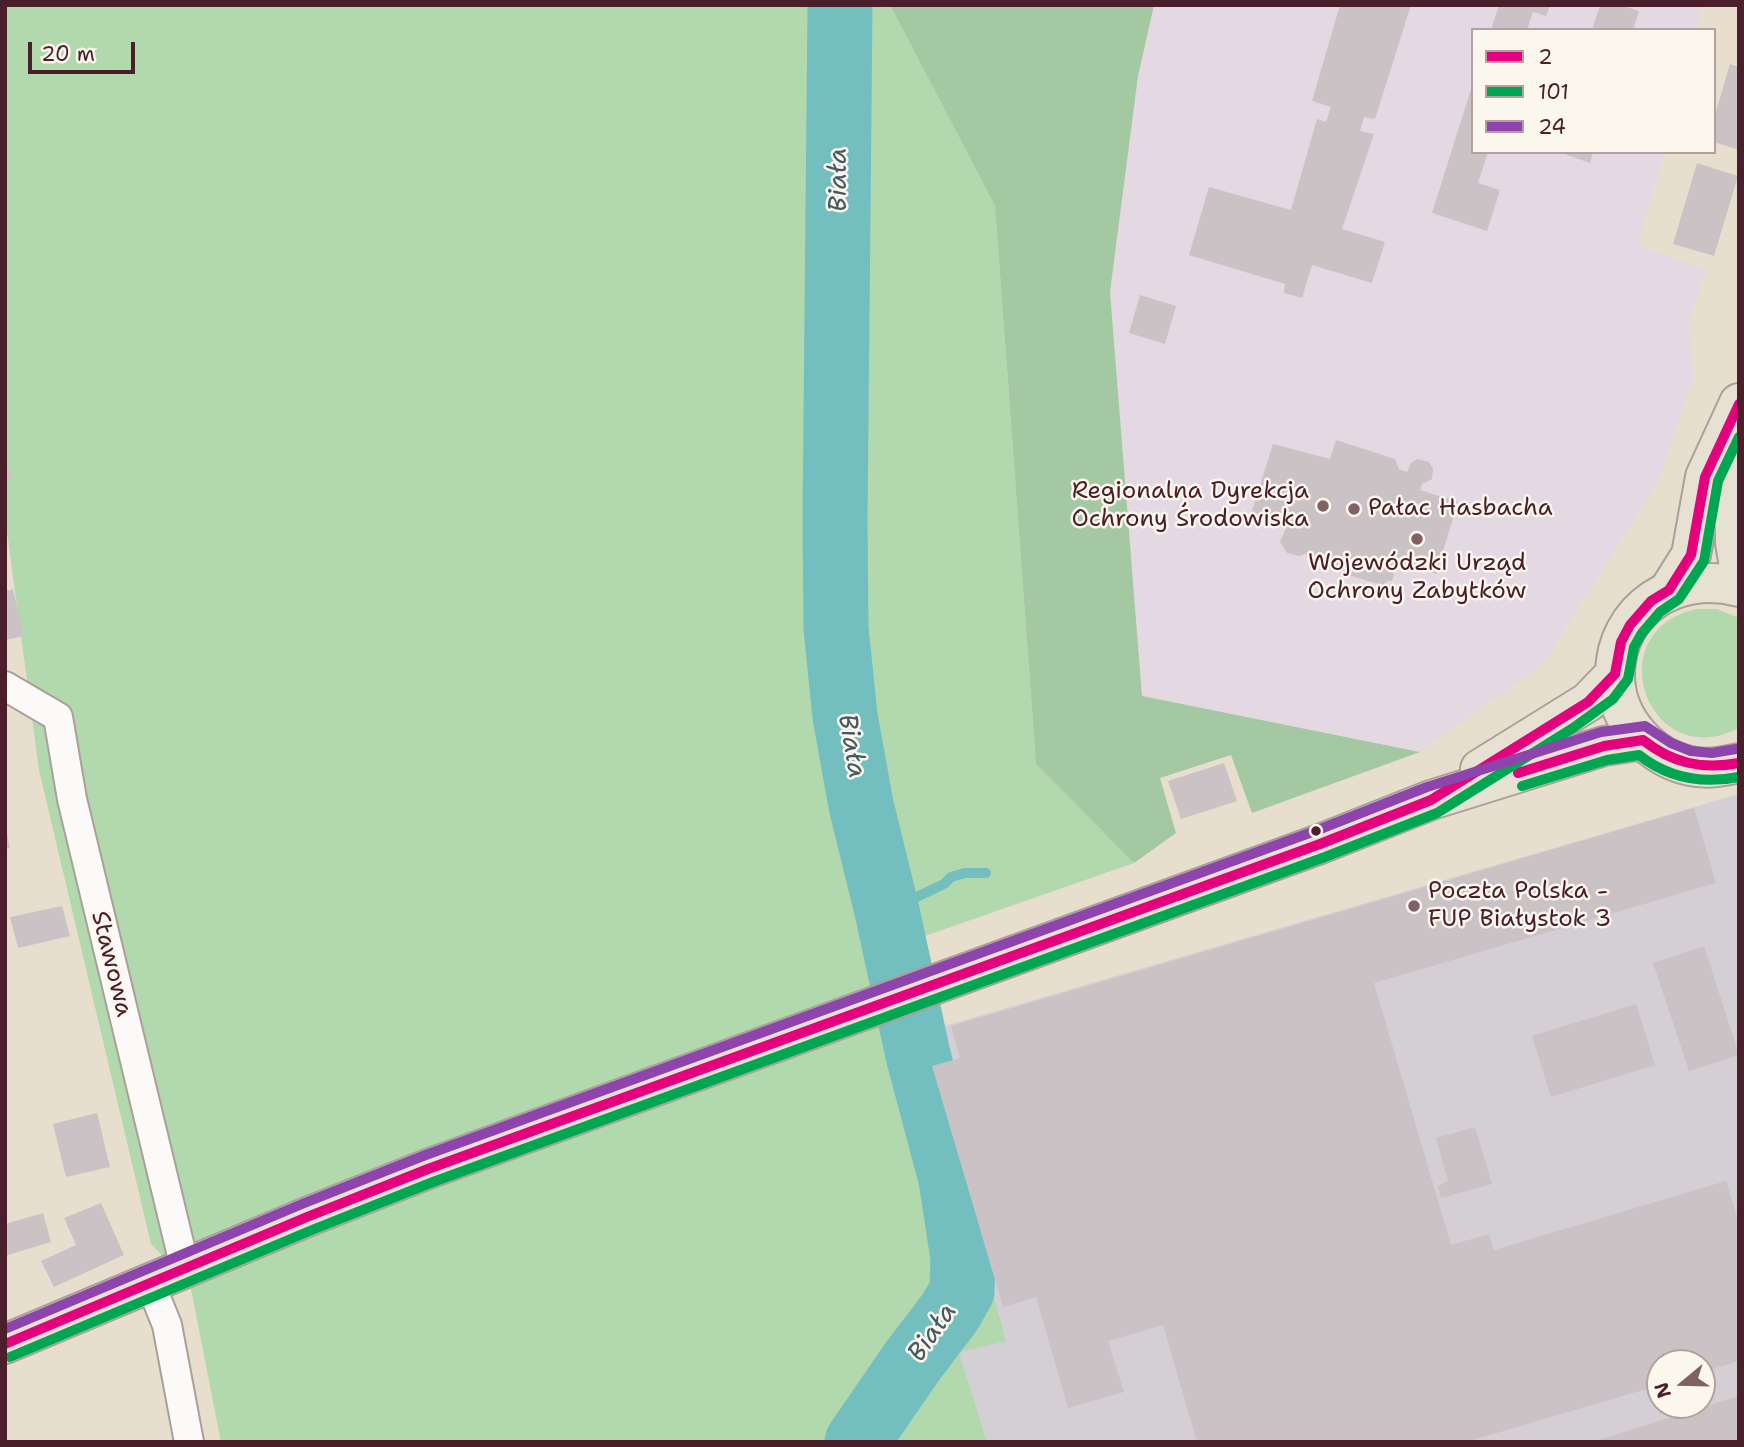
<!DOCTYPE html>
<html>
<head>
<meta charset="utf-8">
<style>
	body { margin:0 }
	#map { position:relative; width:1744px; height:1447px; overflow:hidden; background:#e8dece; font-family:"Shantell Sans",sans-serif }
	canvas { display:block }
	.frame { position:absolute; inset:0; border:7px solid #4a1f2b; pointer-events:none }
	.legend { position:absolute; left:1471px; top:28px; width:245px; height:126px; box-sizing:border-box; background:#fbf7ec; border:2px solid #b4a19f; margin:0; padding:9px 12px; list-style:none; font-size:21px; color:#4a1f2b }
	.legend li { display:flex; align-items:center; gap:14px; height:35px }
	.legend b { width:35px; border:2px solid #b4a19f }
	.north { position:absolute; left:1646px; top:1349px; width:70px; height:70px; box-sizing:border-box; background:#fbf7ec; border:2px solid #b4a19f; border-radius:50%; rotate:251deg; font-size:19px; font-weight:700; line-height:28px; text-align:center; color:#4a1f2b }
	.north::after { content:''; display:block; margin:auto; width:24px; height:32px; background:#816264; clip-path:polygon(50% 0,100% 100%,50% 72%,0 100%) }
	.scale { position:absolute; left:28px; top:42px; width:107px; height:32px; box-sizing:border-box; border:4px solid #4a1f2b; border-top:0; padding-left:9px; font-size:21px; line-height:24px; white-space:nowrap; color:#4a1f2b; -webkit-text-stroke:5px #fbf7ec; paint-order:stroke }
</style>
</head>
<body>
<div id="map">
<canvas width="1744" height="1447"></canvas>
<div class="frame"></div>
<ul class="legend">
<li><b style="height:9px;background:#e5007d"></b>2</li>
<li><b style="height:9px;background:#00a651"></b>101</li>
<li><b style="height:9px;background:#8e44ad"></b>24</li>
</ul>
<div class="north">N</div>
<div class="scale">20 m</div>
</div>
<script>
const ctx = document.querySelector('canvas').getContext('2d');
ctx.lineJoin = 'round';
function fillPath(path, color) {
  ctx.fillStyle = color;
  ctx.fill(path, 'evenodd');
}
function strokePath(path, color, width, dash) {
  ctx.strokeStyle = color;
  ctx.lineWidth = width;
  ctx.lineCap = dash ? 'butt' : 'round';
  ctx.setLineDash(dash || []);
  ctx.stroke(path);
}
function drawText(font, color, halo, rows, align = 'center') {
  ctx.font = font + ' "Shantell Sans",sans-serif';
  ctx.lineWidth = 5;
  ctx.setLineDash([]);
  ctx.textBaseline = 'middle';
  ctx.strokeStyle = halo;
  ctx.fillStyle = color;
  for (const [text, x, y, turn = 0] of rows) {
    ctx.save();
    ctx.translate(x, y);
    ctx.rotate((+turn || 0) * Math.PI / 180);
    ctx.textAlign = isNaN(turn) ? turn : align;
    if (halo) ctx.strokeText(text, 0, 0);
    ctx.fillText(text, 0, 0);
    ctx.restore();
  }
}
const built = new Path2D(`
	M1154 5H1703L1696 30H1473V152H1664L1638 246 1706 269 1688 321 1694 375 1657 483 1543 664 1420 752 1142 697 1110 292 1138 76Z`);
const industrial = new Path2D(`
	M1739 794V1442H987L959 1352 1006 1340 924 1032ZM1660 1363H1702V1405H1660Z`);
const green = new Path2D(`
	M5 5H890L995 206 1036 764 1134 863 902 944 1006 1341 959 1352 987 1442H221L190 1284 151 1244 39 770 5 517Z
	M1696 609H1717L1739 618V728C1649 775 1596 632 1696 609Z`);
const forest = new Path2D(`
	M890 5H1154L1138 76 1110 292 1142 696 1420 752 1252 813 1231 755 1160 778 1176 833 1134 863 1036 764 995 206Z`);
const stream = new Path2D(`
	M887 911 944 884 951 877 965 873H986`);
const river = new Path2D(`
	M840 5 835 520 836 628 845 716 861 805 887 911 918 1055 951 1179 963 1258 962 1291 950 1312 912 1362 857 1442`);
const building = new Path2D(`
	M1340 5H1411L1375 119 1364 117 1360 131 1374 134 1342 229 1385 242 1372 283 1312 265 1302 298 1284 293 1285 284 1189 255 1209 187 1291 210 1317 119 1326 122 1331 107 1312 101Z
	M1499 5H1550L1546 16 1533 12 1527 30H1491Z
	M1600 5H1621L1639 11 1633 30H1592Z
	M1730 64 1739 67V150L1714 142V118Z
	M1472 86 1473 152H1488L1478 183 1500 190 1487 231 1432 213Z
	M1559 152H1593L1590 163Z
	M1697 163 1738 176 1714 256 1673 244Z
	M1140 295 1176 306 1165 344 1129 333Z
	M1336 440 1395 459 1399 469 1407 472 1411 463 1417 459 1429 462 1433 469 1432 479 1422 484 1420 490 1458 502 1436 574 1397 562 1392 581H1387L1385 586 1329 569 1331 563 1305 554 1299 556 1287 553 1280 542 1286 528 1250 517 1273 444 1330 459Z
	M5 458 12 478 5 480Z
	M13 589 24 636 5 640V591Z
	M1224 763 1237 801 1181 819 1168 781Z
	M1694 808 1716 883 1374 983 1451 1245 1489 1234 1494 1250 1726 1181 1739 1224V1361L1702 1372V1363H1660V1385L1466 1442H1197L1163 1325 1108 1341 1124 1392 1068 1408 1036 1297 1003 1307 932 1066 960 1058 951 1026Z
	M6 829 10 848 5 849V830Z
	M62 906 70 936 18 948 10 917Z
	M1704 946 1739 1055 1689 1071 1653 963Z
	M1636 1004 1655 1065 1551 1097 1532 1036Z
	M97 1113 110 1167 66 1177 53 1124Z
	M1475 1127 1492 1184 1441 1198 1438 1186 1448 1181 1436 1138Z
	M101 1203 124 1255 54 1287 41 1261 76 1245 64 1218Z
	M43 1213 51 1242 5 1256V1224Z
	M1739 1396V1442H1595V1441Z`);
const minor = new Path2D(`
	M5 686 58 717 72 799 185 1268
	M150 1283 167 1325 189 1442`);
const trunk = new Path2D(`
	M1734 426 1735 543 1739 566
	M1739 587C1678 570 1615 608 1615 675 1615 720 1652 761 1696 767 1711 769 1725 766 1739 763
	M1669 590 1691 555 1705 477 1739 403
	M1480 769 1588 702 1615 674
	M5 1344 307 1217 428 1169 1320 844 1431 800 1604 746 1643 740`);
const bus1 = new Path2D(`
	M1615 674 1621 642 1630 625 1651 601 1669 590 1691 555 1705 477 1739 404
	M1643 740C1672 763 1702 770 1739 763
	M1518 773 1604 746 1643 740
	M5 1344 307 1217 428 1169 1320 844 1431 800 1588 702 1615 674`);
const bus2 = new Path2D(`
	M1522 786 1607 760 1639 755C1668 778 1703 784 1739 777
	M10 1357 312 1230 433 1182 1325 857 1437 813 1573 728 1613 699 1628 679 1634 647 1642 633 1660 612 1679 599 1704 561 1718 481 1739 437`);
const bus3 = new Path2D(`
	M5 1329 302 1204 423 1156 1315 831 1427 787 1601 732 1645 726 1671 743 1691 751 1712 753 1736 749`);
const markers = [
	[1323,506,7,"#816264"],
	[1354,509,7,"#816264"],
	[1417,539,7,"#816264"],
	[1316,831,6,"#4a1f2b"],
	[1414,906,7,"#816264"]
];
const poiNames = [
	["Regionalna Dyrekcja",1309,492,"right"],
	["Ochrony Środowiska",1309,520,"right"],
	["Pałac Hasbacha",1368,509],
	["Wojewódzki Urząd",1417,564,"center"],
	["Ochrony Zabytków",1417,592,"center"],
	["Poczta Polska -",1428,892],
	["FUP Białystok 3",1428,920]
];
const streetNames = [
	["Stawowa",111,964,76]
];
const waterNames = [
	["Biała",839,180,-90],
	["Biała",851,746,80],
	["Biała",933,1333,-55]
];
fillPath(built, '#e4d8e3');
fillPath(industrial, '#d4ced5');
fillPath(green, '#b2d8ad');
fillPath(forest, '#a4c8a1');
strokePath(stream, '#73bfc0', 10);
strokePath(river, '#73bfc0', 65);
fillPath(building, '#cbc2c5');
strokePath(minor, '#aba099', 32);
strokePath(trunk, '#aba099', 42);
strokePath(minor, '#fcfaf8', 28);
strokePath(trunk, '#e7e1d3', 38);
strokePath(bus1, '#e5007d', 10);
strokePath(bus2, '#00a651', 10);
strokePath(bus3, '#8e44ad', 10);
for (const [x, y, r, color] of markers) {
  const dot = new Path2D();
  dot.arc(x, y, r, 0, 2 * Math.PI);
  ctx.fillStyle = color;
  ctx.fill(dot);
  strokePath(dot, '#fbf7ec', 2.5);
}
drawText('24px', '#4a1f2b', '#fbf7ec', poiNames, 'left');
drawText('24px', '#4a1f2b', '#fbf7ec', streetNames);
drawText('italic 26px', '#465a64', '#fbf7ec', waterNames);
</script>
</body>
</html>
